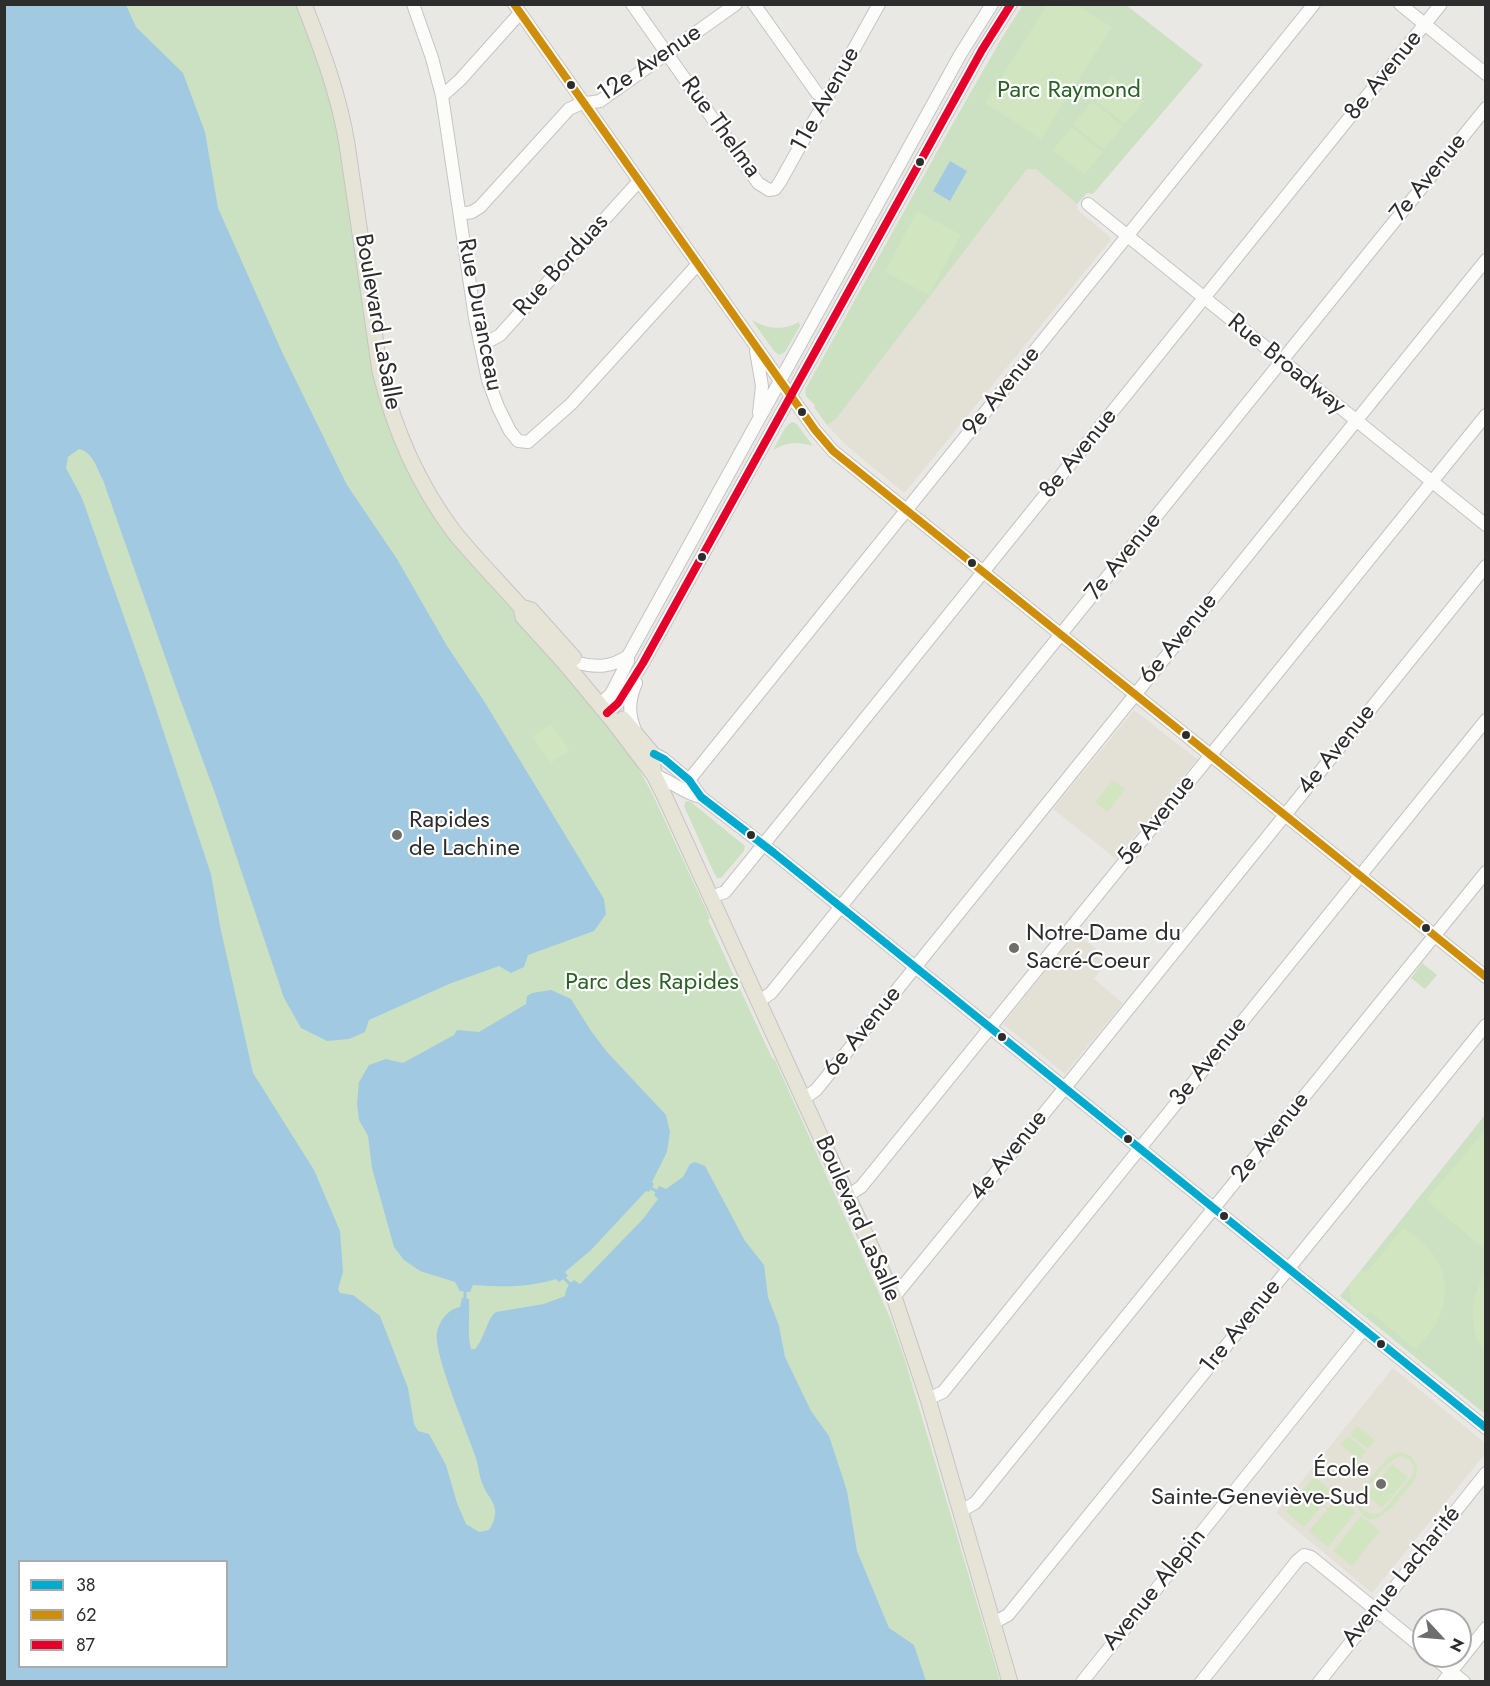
<!DOCTYPE html>
<html>
<head>
<meta charset="utf-8">
<style>
	body { margin:0 }
	#map { position:relative; width:1490px; height:1686px; overflow:hidden; background:#eae8e5; font-family:Jost,sans-serif }
	canvas { display:block }
	.frame { position:absolute; inset:0; border:6px solid #2d2d2d; pointer-events:none }
	.legend { position:absolute; left:18px; top:1560px; width:210px; height:108px; box-sizing:border-box; background:#fff; border:2px solid #ababab; margin:0; padding:8px 10px; list-style:none; font-size:18px; color:#2d2d2d }
	.legend li { display:flex; align-items:center; gap:12px; height:30px }
	.legend b { width:30px; border:2px solid #ababab }
	.north { position:absolute; left:1412px; top:1608px; width:60px; height:60px; box-sizing:border-box; background:#fff; border:2px solid #ababab; border-radius:50%; rotate:116deg; font-size:16px; font-weight:700; line-height:24px; text-align:center; color:#2d2d2d }
	.north::after { content:''; display:block; margin:auto; width:21px; height:27px; background:#6f6e6d; clip-path:polygon(50% 0,100% 100%,50% 72%,0 100%) }
</style>
</head>
<body>
<div id="map">
<canvas width="1490" height="1686"></canvas>
<div class="frame"></div>
<ul class="legend">
<li><b style="height:8px;background:#00a9ce"></b>38</li>
<li><b style="height:8px;background:#cf8e09"></b>62</li>
<li><b style="height:8px;background:#e4002b"></b>87</li>
</ul>
<div class="north">N</div>
</div>
<script>
const ctx = document.querySelector('canvas').getContext('2d');
ctx.lineJoin = 'round';
function fillPath(path, color) {
  ctx.fillStyle = color;
  ctx.fill(path, 'evenodd');
}
function strokePath(path, color, width, dash) {
  ctx.strokeStyle = color;
  ctx.lineWidth = width;
  ctx.lineCap = dash ? 'butt' : 'round';
  ctx.setLineDash(dash || []);
  ctx.stroke(path);
}
function drawText(font, color, halo, rows, align = 'center') {
  ctx.font = font + ' Jost,sans-serif';
  ctx.lineWidth = 4.5;
  ctx.setLineDash([]);
  ctx.textBaseline = 'middle';
  ctx.strokeStyle = halo;
  ctx.fillStyle = color;
  for (const [text, x, y, turn = 0] of rows) {
    ctx.save();
    ctx.translate(x, y);
    ctx.rotate((+turn || 0) * Math.PI / 180);
    ctx.textAlign = isNaN(turn) ? turn : align;
    if (halo) ctx.strokeText(text, 0, 0);
    ctx.fillText(text, 0, 0);
    ctx.restore();
  }
}
const education = new Path2D(`
	M1027 169H1036L1077 204 1078 210 1111 238 1110 241 906 491 903 492 846 445 827 425 836 419Z
	M1134 710 1197 759 1116 859 1053 809Z
	M1076 933 1109 959 1094 979 1123 1003 1065 1074 1003 1024Z
	M1393 1368 1485 1443V1454L1372 1593 1276 1513Z`);
const green = new Path2D(`
	M5 5H297L318 58 338 126 373 369 450 536 596 708 631 755 652 793 710 918 708 920 772 1058 775 1060 891 1320 904 1357 1000 1681 5 1682ZM20 1562H226V1666H20Z
	M1023 5H1126L1203 65 1093 194 1087 193 1077 204 1036 169H1027L836 419 827 425 814 407 815 405 806 396 805 390 948 132 1003 36Z
	M752 320C767 329 783 331 799 322L800 326 785 352 779 355 774 351Z
	M791 422 796 423 813 446C797 441 787 442 773 450L785 428Z
	M686 801 691 802 745 846 744 851 721 878H717L714 873 684 806Z
	M1422 963 1437 975 1425 989 1411 978Z
	M1485 1115V1414L1340 1296Z`);
const pitch = new Path2D(`
	M1047 5H1075L1112 27 1041 139 985 103Z
	M1112 76 1144 101 1125 124 1093 99Z
	M1092 101 1123 126 1104 150 1073 125Z
	M1071 127 1103 152 1084 175 1053 150Z
	M917 211 961 235 929 295 885 272Z
	M551 724 570 750 551 763 532 737Z
	M1113 780 1125 789 1107 812 1095 802Z
	M1485 1130 1486 1245 1483 1248 1426 1200Z
	M1403 1228C1455 1259 1459 1308 1415 1349L1369 1311 1366 1315 1351 1303 1349 1286 1361 1270 1366 1273Z
	M1485 1273H1486L1485 1353C1468 1328 1470 1299 1485 1273Z
	M1357 1426 1375 1440 1368 1449 1350 1435Z
	M1348 1436 1366 1451 1359 1460 1341 1445Z
	M1401 1452C1414 1455 1419 1464 1416 1477 1406 1491 1369 1546 1357 1503L1354 1507 1350 1504 1387 1458 1393 1454ZM1401 1456 1411 1461 1414 1469 1412 1476 1381 1513C1370 1517 1356 1509 1362 1496 1367 1486 1390 1458 1401 1456Z
	M1392 1464 1408 1477 1382 1508 1367 1495Z
	M1314 1477 1333 1492 1304 1527 1286 1512Z
	M1338 1497 1356 1512 1328 1547 1309 1531Z
	M1361 1516 1380 1531 1352 1566 1333 1551Z`);
const water = new Path2D(`
	M5 4 126 5 136 27 183 73 205 132 218 208 282 352 347 485 397 559 447 646 484 701 604 899 606 914 594 931 528 955 524 967 511 973 499 966 449 984 369 1020 365 1032 349 1039 327 1041 301 1028 284 998 216 796 175 685 103 480C97 469 93 452 79 449L68 457 66 468 82 498 147 682 211 874 220 926 253 1073 314 1170 340 1231 343 1272 338 1289 340 1293 353 1295 380 1316 408 1388 414 1424 418 1431 429 1434 446 1465 457 1503 466 1524 479 1532 489 1530C493 1524 496 1517 495 1509 493 1499 486 1494 483 1485 479 1477 479 1467 476 1458 468 1433 433 1354 437 1332 440 1320 448 1309 460 1307L462 1298 469 1299C470 1315 467 1333 471 1349H475C485 1338 487 1318 496 1312L544 1304 565 1296C566 1288 568 1285 574 1280L580 1284 643 1219 658 1199 654 1195 659 1186 666 1189 683 1177 690 1164 695 1162 705 1166 745 1241 764 1265 768 1297 779 1326 785 1357 811 1411 829 1436 847 1491 857 1551 889 1628 914 1645 926 1681H5ZM20 1562H226V1666H20Z
	M950 161 967 171 950 201 933 191Z
	M551 990 571 999 591 1031 607 1052 666 1115 670 1132 667 1152 652 1182 654 1184 649 1192 646 1191 591 1250 565 1272 568 1276 559 1282 556 1279C526 1288 504 1287 473 1285L470 1292 460 1291 455 1282 420 1271 404 1260 394 1247 372 1168 368 1136 359 1120 357 1103 359 1082 369 1065 386 1059 403 1063 454 1035 457 1030 479 1032 526 1004 527 996 532 993Z`);
const stream = new Path2D(`
	M651 1188 656 1191
	M565 1279 570 1284
	M465 1298V1292`);
const minor = new Path2D(`
	M413 4 432 58 442 96 475 318 488 380 498 407 510 431 518 441 528 442 571 404 698 264
	M514 4 791 396 815 430 833 451 1486 977
	M632 4 758 183 769 190 775 189 780 182 879 4
	M754 4 817 93 826 100
	M1400 4 1486 74
	M442 96 460 80 520 13
	M1088 204 1486 525
	M460 214 472 212 480 207 569 109 580 104 600 101 736 4
	M480 343 491 340 500 335 639 181
	M756 351 762 386 759 413
	M578 663C597 668 612 667 628 656
	M600 704 611 694 628 661V656L960 55 992 4
	M607 713 618 703 643 663 982 50 1011 4
	M635 730C628 713 629 700 636 683
	M651 752 664 759 689 780 701 797 774 853 1486 1428
	M654 775C672 781 683 793 701 797
	M689 780 1314 4
	M711 897 725 892 763 845 1441 4
	M758 1002 771 993 1486 108
	M803 1099 816 1090 1486 260
	M847 1196 861 1187 1486 415
	M894 1297 1059 1095 1486 566
	M928 1399 943 1392 1486 720
	M961 1511 975 1503 1486 872
	M993 1623 1008 1615 1486 1025
	M1432 1656 1464 1682
	M1082 1682 1364 1329
	M1201 1682 1297 1561 1304 1555 1311 1557 1424 1649
	M1319 1682 1486 1473
	M1443 1682 1486 1628`);
const major = new Path2D(`
	M304 4C322 50 339 95 347 144L380 371C394 429 418 484 454 532 475 558 499 582 521 607L523 617 564 662 613 721 654 775 664 795 894 1297 928 1399 1010 1682
	M521 607 531 610 574 658
	M623 719 651 752 654 775`);
const bus1 = new Path2D(`
	M654 754 664 759 689 780 701 797 774 853 1486 1428`);
const bus2 = new Path2D(`
	M514 4 791 396 815 430 833 451 1486 977`);
const bus3 = new Path2D(`
	M607 713 618 703 643 663 982 50 1011 4`);
const markers = [
	[571,85,5,"#2d2d2d"],
	[920,162,5,"#2d2d2d"],
	[802,412,5,"#2d2d2d"],
	[702,557,5,"#2d2d2d"],
	[972,563,5,"#2d2d2d"],
	[1186,735,5,"#2d2d2d"],
	[397,835,6,"#6f6e6d"],
	[751,835,5,"#2d2d2d"],
	[1426,928,5,"#2d2d2d"],
	[1014,948,6,"#6f6e6d"],
	[1002,1037,5,"#2d2d2d"],
	[1128,1139,5,"#2d2d2d"],
	[1224,1216,5,"#2d2d2d"],
	[1381,1344,5,"#2d2d2d"],
	[1381,1484,6,"#6f6e6d"]
];
const streetNames = [
	["12e Avenue",650,64,-34],
	["8e Avenue",1384,76,-51],
	["11e Avenue",826,100,-61],
	["Rue Thelma",720,128,54],
	["7e Avenue",1429,178,-51],
	["Rue Borduas",562,266,-48],
	["Rue Duranceau",479,315,79],
	["Boulevard LaSalle",377,322,80],
	["Rue Broadway",1286,365,39],
	["9e Avenue",1002,392,-51],
	["8e Avenue",1079,454,-51],
	["7e Avenue",1124,557,-51],
	["6e Avenue",1179,639,-51],
	["4e Avenue",1337,750,-51],
	["5e Avenue",1157,821,-51],
	["6e Avenue",863,1032,-51],
	["3e Avenue",1209,1062,-51],
	["2e Avenue",1271,1138,-51],
	["4e Avenue",1009,1156,-51],
	["Boulevard LaSalle",857,1219,66],
	["1re Avenue",1241,1327,-51],
	["Avenue Lacharité",1402,1577,-51],
	["Avenue Alepin",1155,1590,-51]
];
const parkNames = [
	["Parc Raymond",1069,91],
	["Parc des Rapides",652,983]
];
const poiNames = [
	["Rapides",409,821],
	["de Lachine",409,849],
	["Notre-Dame du",1026,934],
	["Sacré-Coeur",1026,962],
	["École",1369,1470,"right"],
	["Sainte-Geneviève-Sud",1369,1498,"right"]
];
fillPath(education, '#e3e0d5');
fillPath(green, '#cbe1c2');
fillPath(pitch, '#d2e5c1');
fillPath(water, '#a2c9e2');
strokePath(stream, '#a2c9e2', 3);
strokePath(minor, '#c4c4c4', 14);
strokePath(major, '#c6c5c3', 17);
strokePath(minor, '#fcfcfb', 12);
strokePath(major, '#e6e4d7', 15);
strokePath(bus1, '#00a9ce', 8);
strokePath(bus2, '#cf8e09', 8);
strokePath(bus3, '#e4002b', 8);
for (const [x, y, r, color] of markers) {
  const dot = new Path2D();
  dot.arc(x, y, r, 0, 2 * Math.PI);
  ctx.fillStyle = color;
  ctx.fill(dot);
  strokePath(dot, '#fff', 2);
}
drawText('24px', '#2d2d2d', '#fff', streetNames);
drawText('24px', '#2a6225', '#fff', parkNames);
drawText('24px', '#2d2d2d', '#fff', poiNames, 'left');
</script>
</body>
</html>
